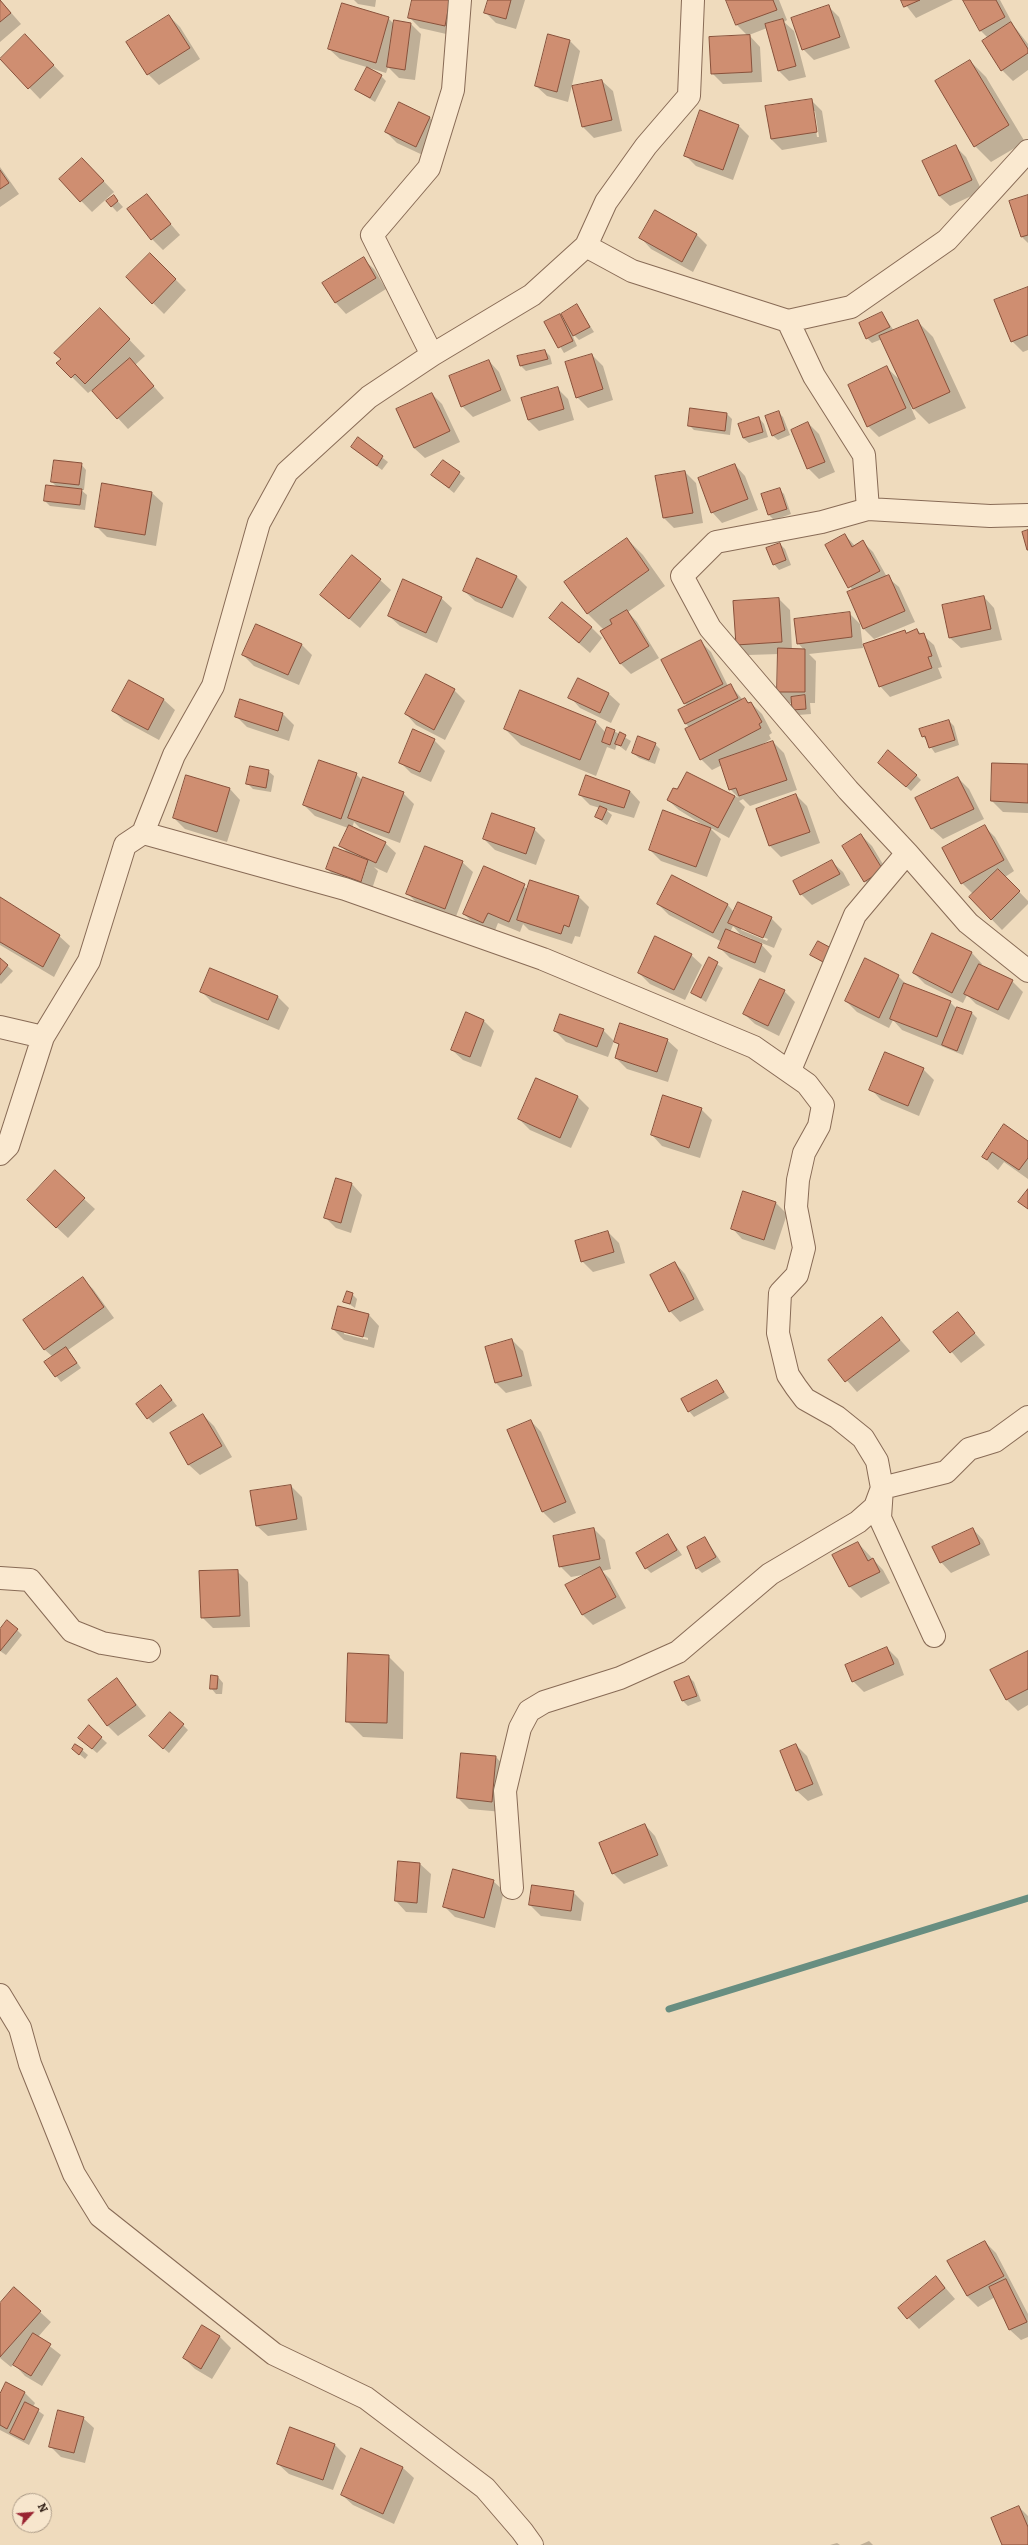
<!DOCTYPE html>
<html>
<head>
<meta charset="utf-8">
<style>
	body { margin:0 }
	#map { position:relative; width:1028px; height:2545px; overflow:hidden; background:#efdbbd; font-family:Bitter,serif }
	canvas { display:block }
	.north { position:absolute; left:12px; top:2493px; width:40px; height:40px; box-sizing:border-box; background:#f7e6cd; border:1px solid #aa9986; border-radius:50%; rotate:64deg; font-size:11px; font-weight:700; line-height:16px; text-align:center; color:#37251b }
	.north::after { content:''; display:block; margin:auto; width:14px; height:18px; background:#992331; clip-path:polygon(50% 0,100% 100%,50% 72%,0 100%) }
</style>
</head>
<body>
<div id="map">
<canvas width="1028" height="2545"></canvas>
<div class="north">N</div>
</div>
<script>
const ctx = document.querySelector('canvas').getContext('2d');
ctx.lineJoin = 'round';
function fillPath(path, color) {
  ctx.fillStyle = color;
  ctx.fill(path, 'evenodd');
}
function strokePath(path, color, width, dash) {
  ctx.strokeStyle = color;
  ctx.lineWidth = width;
  ctx.lineCap = dash ? 'butt' : 'round';
  ctx.setLineDash(dash || []);
  ctx.stroke(path);
}
const shadow = new Path2D(`
	M0 0 21 24 0 42Z
	M354 0H376L375 7 358 4Z
	M413 0H463L455 36 420 28 409 17Z
	M489 0H525L516 29 496 23 485 12Z
	M727 0H779L787 20 784 22 794 31 806 77 789 81 778 70 767 28 749 35 760 47 762 82 723 84 712 73 748 36 737 25Z
	M902 0H953L916 18Z
	M964 0H1000L1014 26 1028 44V70L1013 81 1002 70 988 38 980 30Z
	M828 6 839 17 850 48 814 60 803 49Z
	M169 16 180 27 200 59 159 85 148 74Z
	M388 18 394 24H411L421 34 415 80 399 78 388 67 386 73 340 59 329 49Z
	M570 41 580 51 568 102 547 96 536 86Z
	M35 46 64 76 40 99 1 58Z
	M970 61 986 77 1025 142 991 162 975 146Z
	M381 76 386 81 375 102 356 90Z
	M602 81 613 91 622 131 594 138 583 127 574 87Z
	M811 100 822 111 827 142 782 150 771 139 766 107ZM813 111H815L819 137H817Z
	M429 117 440 128 427 157 397 143 386 132Z
	M738 125 749 136 733 180 696 166 685 155Z
	M955 146 966 157 982 191 950 206 939 196Z
	M0 167 19 194 0 207Z
	M93 170 114 192 92 212 60 179Z
	M146 195 180 235 163 250 152 239Z
	M113 196 123 207 117 212 107 201Z
	M1028 196V243L1022 237Z
	M696 234 707 245 693 272 651 249 641 238Z
	M150 254 186 290 164 314 127 277Z
	M363 259 374 269 386 289 346 314 336 303 324 283Z
	M1028 288V350L1023 352 1012 341Z
	M577 306 594 332 579 340 571 332 577 346 564 353 546 323 559 315 566 322Z
	M882 313 894 331 917 321 933 337 966 408 929 424 910 405 916 419 879 437 868 426 887 368 901 381 882 339 872 343 867 338Z
	M116 326 145 356 135 365 164 398 128 429 92 390 88 393 58 363Z
	M545 351 550 356 552 364 526 371 521 366Z
	M592 355 603 366 613 400 588 408 577 397Z
	M489 361 499 372 511 401 473 417 462 406Z
	M557 388 568 399 574 420 539 431 528 420 522 399Z
	M432 394 442 404 460 442 425 458 414 448Z
	M778 412 783 417 790 435 778 440 772 435Z
	M727 414 732 419 730 435 694 430 689 425Z
	M759 418 764 424 768 437 749 443 743 438Z
	M808 423 819 434 835 472 819 479 808 468Z
	M358 439 388 462 382 470 352 447Z
	M443 461 465 478 454 493 432 475Z
	M81 464 86 470 84 490H81L87 495 85 510 50 506 45 501 58 488 52 482Z
	M735 465 745 476 758 510 722 523 712 512Z
	M685 472 696 483 703 523 674 528 663 517Z
	M103 484 152 493 163 503 156 546 107 537 96 526Z
	M779 489 784 494 791 514 774 520 769 515Z
	M845 535 855 546 863 542 873 552 887 577 899 587 915 622 874 639 864 629 853 591 826 546Z
	M627 539 643 555 665 586 628 612 637 622 659 658 631 674 620 663 604 630 587 613Z
	M780 544 785 549 791 565 779 570 774 564Z
	M516 576 527 587 513 618 475 601 464 591Z
	M380 580 391 590 360 628 321 595Z
	M984 597 994 608 1002 640 961 648 950 638Z
	M441 598 452 608 437 643 400 626 389 616Z
	M779 599 790 610 792 650H804L798 643 850 614 860 624 863 648 809 654 816 661 815 703H810L811 714 798 715 793 710 792 703H789L778 692 779 654 748 655 737 645Z
	M550 618 591 627 602 638 590 653Z
	M917 630 934 645 942 667 938 668 942 678 890 697 880 686 904 631 907 634Z
	M700 641 711 652 728 686 730 685 743 700 751 703 762 714 772 733 769 735 771 739 758 747 773 742 784 753 797 790 750 806 743 799 739 801 745 807 729 838 709 827 721 839 707 877 661 861 650 850 708 828 679 810 668 800 677 791 687 773 739 798 730 789 722 765 712 770 701 759 690 728 686 724 688 706 684 703Z
	M301 644 312 655 299 685 254 666 243 655Z
	M427 675 454 690 465 701 445 740 416 725 406 714Z
	M578 679 609 694 620 704 611 723 580 708 570 697Z
	M129 681 164 700 175 710 159 740 124 721 113 711Z
	M241 701 283 714 294 725 289 741 247 727 236 716Z
	M595 721 606 733 614 731 631 741 626 751 617 744 615 750 607 747 596 776 521 745 505 729Z
	M949 721 954 726 959 745 935 753 923 736Z
	M434 740 445 751 431 782 411 773 400 762Z
	M655 744 660 749 655 764 639 758 633 753Z
	M1028 765V813L1003 812 992 801Z
	M884 768 916 775 921 780 911 791Z
	M268 771 274 776 271 792 253 789 247 783Z
	M356 774 363 781 403 793 414 804 400 843 360 828 354 822 352 828 385 843 396 853 387 873 374 867 378 871 371 892 338 879 327 869 349 854 340 845 348 828 315 816 304 805ZM365 865H367L360 887 358 886Z
	M187 776 230 789 240 800 227 842 185 829 174 818Z
	M958 778 969 789 984 819 943 839 932 829 917 798Z
	M630 791 640 802 634 818 606 810 612 815 607 825 596 817 600 808 590 805 580 795Z
	M796 795 807 806 820 843 781 857 770 846 757 809Z
	M984 826 995 837 1014 871 1005 877 1028 901V904L1002 930 970 897 973 894 962 883 943 849Z
	M534 829 545 840 536 865 495 850 484 839Z
	M861 835 872 846 893 881 875 892 865 881Z
	M462 862 473 872 455 919 418 904 408 894Z
	M832 862 843 872 850 885 812 905 801 894Z
	M484 868 528 889 579 897 589 907 580 937 575 936 572 944 529 930 523 924 520 932 498 923 494 933 475 925 464 914Z
	M0 898 59 936 70 946 54 977 0 945Z
	M658 904H727L734 912 771 918 782 929 774 948 759 942 772 956 765 973 730 958 719 947 722 942 669 915ZM733 926 740 934 752 939 751 941 730 932ZM741 928 768 939 767 941 741 930Z
	M933 934 972 953 982 964 981 966 1012 981 1023 992 1009 1020 976 1004 967 995 963 1003 925 984 914 973Z
	M818 942 831 967 812 955Z
	M691 955 702 965 685 1000 650 984 639 973Z
	M0 959 13 971 1 984 0 983Z
	M709 959 723 968 706 1002 692 993Z
	M210 969 278 997 289 1008 279 1030 212 1002 201 991Z
	M898 976 908 986 950 1002 956 1008 972 1013 977 1018 963 1055 902 1030 893 1020 889 1028 857 1012 846 1001Z
	M784 991 795 1002 779 1036 755 1024 744 1014Z
	M484 1021 494 1031 481 1067 463 1060 452 1050Z
	M603 1030 614 1041 608 1057 566 1042 555 1031Z
	M667 1040 678 1050 668 1082 627 1069 616 1058 620 1046 616 1042Z
	M923 1069 934 1080 919 1116 881 1100 871 1089Z
	M537 1079 578 1097 589 1108 571 1148 530 1130 519 1119Z
	M701 1109 712 1120 700 1158 662 1146 652 1135Z
	M1005 1126 1028 1142V1179L1004 1162 998 1170 983 1157Z
	M352 1184 362 1195 351 1233 336 1228 325 1217Z
	M743 1193 776 1203 787 1214 775 1250 742 1239 732 1228Z
	M84 1199 95 1209 68 1238 39 1211Z
	M608 1232 619 1243 625 1263 593 1272 582 1261Z
	M675 1263 685 1274 704 1310 680 1322 670 1311Z
	M83 1279 93 1289 114 1318 68 1350 81 1368 61 1382 45 1362 53 1357 44 1349Z
	M352 1294 357 1299 355 1308 345 1301Z
	M958 1314 985 1345 961 1363 935 1332Z
	M369 1315 379 1326 374 1348 344 1340 333 1329ZM344 1331 368 1338V1340L344 1334Z
	M882 1319 910 1351 857 1392 829 1360Z
	M512 1340 523 1351 532 1386 506 1393 496 1383Z
	M717 1381 729 1398 694 1417 689 1411Z
	M161 1386 177 1406 153 1423 148 1418Z
	M203 1415 214 1426 232 1457 200 1475 189 1465 171 1434Z
	M531 1421 541 1432 576 1513 554 1523 543 1512 508 1431Z
	M291 1486 302 1497 307 1530 268 1536 257 1526Z
	M594 1529 605 1540 611 1569 602 1571 610 1579 626 1608 593 1625 583 1615 567 1585 588 1574 571 1577 560 1566Z
	M973 1529 983 1540 990 1555 951 1573 941 1562Z
	M668 1535 682 1555 651 1573 646 1568Z
	M705 1538 721 1562 702 1573 697 1568Z
	M858 1543 883 1570 890 1583 861 1598 850 1587 834 1555Z
	M237 1571 248 1582 250 1627 213 1628 202 1617Z
	M0 1630H17L22 1635 6 1655 0 1651Z
	M887 1648 898 1659 904 1675 864 1692 853 1681Z
	M1028 1652V1705L1018 1711 1007 1700 992 1671Z
	M388 1656 404 1672 403 1739 363 1737 347 1721Z
	M218 1677 223 1683 222 1694H216L211 1688Z
	M689 1677 694 1682 701 1701 688 1706 683 1701 675 1682Z
	M117 1680 146 1716 118 1736 107 1725Z
	M183 1725 188 1730 169 1753 155 1741Z
	M89 1727 107 1743 97 1753 85 1743Z
	M76 1745 88 1755 85 1759 73 1749Z
	M796 1745 807 1756 823 1795 808 1801 797 1791 781 1752Z
	M496 1757 506 1768 503 1812 469 1809 458 1798Z
	M645 1825 655 1836 668 1866 624 1884 613 1873Z
	M420 1864 431 1874 427 1913 406 1912 396 1901Z
	M493 1881 504 1891 495 1928 455 1917 444 1906Z
	M573 1892 584 1903 581 1921 541 1916 530 1905Z
	M985 2242 996 2253 1028 2314V2337L1021 2340 1010 2330 995 2297 978 2307 967 2296 949 2262Z
	M936 2277 955 2299 919 2329 899 2308Z
	M0 2305 40 2312 51 2322 38 2337 61 2355 42 2386 25 2376 14 2364 11 2367 0 2358Z
	M203 2327 220 2337 231 2348 212 2379 195 2369 184 2358Z
	M24 2392 35 2403 33 2407 44 2415 29 2445 0 2430V2397Z
	M83 2418 94 2428 85 2463 61 2457 50 2446Z
	M290 2429 335 2445 346 2456 333 2490 289 2474 278 2464Z
	M361 2450 403 2468 414 2478 394 2524 353 2505 342 2495Z
	M1019 2507 1028 2516V2545H1003Z
	M869 2541 873 2545H860Z
	M837 2543 840 2545H830Z`);
const stream = new Path2D(`
	M669 2009 1028 1898`);
const building = new Path2D(`
	M0 0 11 13 0 22Z
	M412 0H450L445 26 408 18Z
	M488 0H511L506 19 484 13Z
	M726 0H773L777 10 736 25Z
	M901 0H920L904 7Z
	M963 0H996L1005 17 980 31Z
	M342 3 389 17 376 63 328 49Z
	M829 5 840 37 802 50 791 18Z
	M169 15 190 48 147 75 126 42Z
	M783 19 796 66 778 71 765 24Z
	M394 20 411 23 405 70 387 67Z
	M1011 22 1028 49V53L1001 71 982 41Z
	M25 34 54 65 28 89 0 59Z
	M548 34 570 40 557 92 535 86Z
	M750 35 752 72 711 74 709 37Z
	M970 60 1009 125 974 147 935 81Z
	M367 67 382 75 370 98 355 90Z
	M602 80 612 120 582 127 572 86Z
	M812 99 817 132 771 139 765 106Z
	M399 102 430 117 416 147 385 132Z
	M700 110 739 125 723 170 684 156Z
	M956 145 972 180 939 196 922 161Z
	M82 158 104 181 80 202 59 179Z
	M0 170 9 183 0 189Z
	M147 194 171 224 151 240 127 209Z
	M114 195 118 201 111 207 106 201Z
	M1028 195V235L1021 237 1009 201Z
	M655 210 697 234 682 262 639 238Z
	M150 253 176 279 152 304 126 277Z
	M364 257 376 278 335 303 322 283Z
	M1028 287V335L1011 342 994 300Z
	M577 304 590 327 573 336 561 314Z
	M100 308 130 339 85 384 75 374 71 378 56 363 61 359 54 353Z
	M882 312 890 327 866 339 859 323Z
	M560 314 573 341 558 348 544 322Z
	M918 320 950 392 913 409 879 336Z
	M545 350 548 359 520 366 517 356Z
	M592 354 603 389 576 398 565 362Z
	M130 358 154 386 117 419 92 391Z
	M489 360 501 390 461 407 449 376Z
	M887 366 906 408 867 427 848 385Z
	M558 387 564 409 528 420 521 398Z
	M432 393 450 431 414 448 396 409Z
	M690 408 727 413 725 431 688 426Z
	M779 411 785 430 772 436 765 416Z
	M759 417 763 432 743 438 738 424Z
	M808 422 825 462 807 469 791 430Z
	M358 437 383 456 377 466 351 447Z
	M54 460 82 463 79 485 51 482Z
	M443 460 460 472 449 488 431 475Z
	M735 464 748 499 711 513 698 478Z
	M685 471 693 513 663 518 655 476Z
	M102 483 152 492 145 535 95 527Z
	M46 485 82 489 80 505 44 501Z
	M780 488 787 509 768 515 761 494Z
	M1028 530V550H1027L1022 532Z
	M845 534 852 547 863 540 880 571 848 588 825 545Z
	M627 538 649 570 587 614 564 582Z
	M780 543 786 560 773 565 766 548Z
	M352 555 381 579 349 619 320 595Z
	M477 558 517 576 502 608 463 591Z
	M889 575 905 611 863 629 847 592Z
	M403 579 442 597 426 633 388 616Z
	M984 596 991 629 949 638 942 605Z
	M779 598 782 642 736 645 733 601Z
	M562 602 592 627 579 643 549 618Z
	M627 610 649 646 620 664 600 631 612 624 610 620Z
	M850 612 852 637 797 644 794 619Z
	M256 624 302 644 288 675 242 655Z
	M917 629 919 634 924 633 932 656 928 657 932 668 879 687 863 644 905 630 906 633Z
	M701 640 723 684 684 704 661 660Z
	M778 648 805 649V692H777Z
	M426 674 455 689 434 730 405 714Z
	M578 678 609 693 600 713 568 698Z
	M129 680 164 699 148 730 112 711Z
	M731 684 738 698 685 724 678 710Z
	M520 690 596 721 580 760 504 729Z
	M805 695 806 709 792 710 791 697Z
	M745 698 748 703 751 702 762 722 759 724 761 728 700 760 685 729Z
	M240 699 283 713 278 731 235 717Z
	M949 720 955 740 929 748 925 736 922 737 919 729Z
	M607 727 615 730 610 745 602 742Z
	M413 729 435 739 420 772 399 763Z
	M620 732 626 735 621 746 615 744Z
	M638 736 656 743 649 760 632 753Z
	M773 741 787 780 739 796 736 788 729 790 719 760Z
	M888 750 917 775 906 787 878 763Z
	M319 760 357 773 341 819 303 805Z
	M992 763 1028 764V803L991 801Z
	M250 766 269 770 266 788 246 784Z
	M687 772 735 796 718 828 667 800 673 788 677 789Z
	M186 775 230 788 217 832 173 818Z
	M586 775 630 791 624 808 579 795Z
	M363 777 404 792 389 833 348 818Z
	M958 777 974 809 931 829 915 798Z
	M796 794 810 832 769 846 756 809Z
	M600 806 607 809 602 820 595 817Z
	M663 810 711 828 696 867 649 850Z
	M492 813 535 828 526 854 483 839Z
	M349 825 386 842 376 863 339 846Z
	M985 825 1004 860 961 884 942 848Z
	M861 834 883 870 864 882 842 846Z
	M425 846 463 861 445 909 406 894Z
	M334 847 368 860 361 882 326 869Z
	M832 860 840 874 800 895 793 881Z
	M484 866 525 884 509 922 488 913 483 923 463 914Z
	M998 869 1020 891 991 920 969 897Z
	M672 875 728 904 713 933 657 904Z
	M530 880 579 896 569 927 564 925 561 934 517 920Z
	M0 897 60 935 43 967 0 942Z
	M738 902 772 917 763 938 728 923Z
	M726 929 762 944 755 963 718 948Z
	M932 933 972 952 952 993 913 973Z
	M655 936 692 954 674 990 638 973Z
	M818 941 833 949 825 963 810 955Z
	M709 957 718 962 701 998 691 993Z
	M0 958 8 965 0 975Z
	M865 958 899 975 879 1018 845 1001Z
	M979 964 1013 980 998 1010 964 994Z
	M210 968 278 996 268 1020 200 992Z
	M760 979 785 990 768 1026 743 1014Z
	M904 983 951 1001 937 1037 890 1019Z
	M957 1007 972 1012 957 1051 942 1045Z
	M466 1012 484 1020 470 1057 451 1050Z
	M560 1014 604 1029 597 1047 554 1031Z
	M620 1023 668 1039 657 1072 615 1058 619 1044 614 1042Z
	M885 1052 924 1068 908 1106 869 1090Z
	M536 1078 578 1096 560 1138 518 1119Z
	M663 1095 702 1108 689 1148 651 1135Z
	M1004 1124 1028 1141V1158L1019 1170 992 1152 987 1160 982 1157Z
	M55 1170 85 1198 56 1228 27 1200Z
	M336 1178 352 1183 341 1223 324 1218Z
	M1028 1189V1209L1018 1202Z
	M743 1191 776 1202 764 1240 731 1229Z
	M608 1231 614 1252 581 1262 575 1241Z
	M675 1262 694 1299 669 1312 650 1275Z
	M83 1277 104 1307 44 1350 23 1320Z
	M347 1291 353 1293 350 1304 343 1302Z
	M338 1306 369 1314 363 1337 332 1329Z
	M958 1312 975 1333 950 1353 933 1332Z
	M882 1317 900 1340 845 1382 828 1360Z
	M512 1339 522 1376 495 1383 485 1347Z
	M66 1347 77 1363 55 1377 44 1362Z
	M717 1380 724 1392 688 1412 681 1399Z
	M161 1385 172 1400 147 1419 136 1404Z
	M203 1414 222 1446 188 1465 170 1433Z
	M531 1420 566 1502 542 1512 507 1430Z
	M291 1485 297 1519 256 1526 250 1491Z
	M594 1528 600 1559 559 1567 553 1536Z
	M973 1528 980 1544 940 1563 932 1547Z
	M668 1534 677 1550 645 1569 636 1553Z
	M705 1537 716 1557 696 1569 687 1547Z
	M858 1542 868 1561 873 1558 880 1572 849 1587 832 1555Z
	M600 1567 616 1597 582 1615 565 1585Z
	M238 1570 240 1616 201 1618 199 1571Z
	M7 1620 18 1629 0 1651V1629Z
	M887 1647 894 1664 852 1682 845 1665Z
	M1028 1651V1689L1006 1700 990 1670Z
	M348 1653 389 1655 387 1723 346 1722Z
	M211 1675 218 1676 217 1689H210Z
	M689 1676 697 1696 682 1701 674 1682Z
	M117 1678 136 1705 107 1726 88 1700Z
	M170 1712 184 1724 163 1749 149 1736Z
	M89 1725 102 1737 92 1749 78 1738Z
	M75 1744 83 1749 79 1755 72 1749Z
	M796 1744 813 1784 796 1791 780 1751Z
	M461 1753 496 1756 492 1802 457 1798Z
	M645 1824 658 1855 612 1874 599 1843Z
	M398 1861 420 1863 417 1903 395 1901Z
	M453 1869 494 1880 484 1918 443 1907Z
	M532 1885 574 1891 571 1911 529 1905Z
	M985 2241 1004 2276 967 2296 947 2261Z
	M936 2276 945 2288 907 2319 898 2308Z
	M1006 2279 1027 2322 1009 2330 989 2287Z
	M14 2287 41 2311 0 2357V2303Z
	M202 2325 220 2336 201 2369 183 2358Z
	M33 2333 51 2344 31 2376 13 2365Z
	M6 2382 25 2392 7 2429 0 2425V2394Z
	M25 2402 39 2409 24 2440 10 2433Z
	M58 2410 84 2417 74 2453 49 2447Z
	M290 2427 335 2444 323 2480 277 2464Z
	M361 2448 403 2467 383 2514 341 2495Z
	M1019 2506 1028 2527V2545H1002L991 2518Z`);
const minor = new Path2D(`
	M586 246 632 271 788 321 851 307 947 240 1028 151
	M788 321 814 376 864 455 868 509 822 522 716 542 682 576 710 628 848 790 907 853 855 915 790 1070
	M432 355 372 235 429 168 453 90 460 0
	M868 509 990 516 1028 515
	M143 833 345 889 543 959 754 1047 807 1084 823 1105 819 1126 804 1153 798 1180 796 1207 804 1248 797 1275 780 1293 778 1333 788 1375 796 1387 805 1399 837 1417 863 1438 877 1461 882 1488 875 1507 858 1522 770 1574 678 1652 620 1678 544 1702 529 1711 520 1728 505 1791 512 1888
	M907 853 968 923 1028 971
	M0 1027 43 1037
	M0 1154 8 1146 43 1037 89 961 125 845 143 833 174 755 213 686 259 523 287 472 369 397 432 355 532 295 586 246 606 202 646 146 689 96 693 0
	M0 1578 30 1580 72 1631 102 1643 149 1651
	M934 1636 880 1518 882 1488 946 1472 969 1449 995 1441 1028 1417
	M0 1995 20 2028 30 2064 74 2174 100 2216 274 2354 366 2398 485 2488 522 2531 532 2545`);
fillPath(shadow, '#0003');
strokePath(stream, '#688e81', 7);
fillPath(building, '#cf8e71');
strokePath(building, '#88513b', 1);
strokePath(minor, '#886b56', 24);
strokePath(minor, '#fae9d0', 22);
</script>
</body>
</html>
